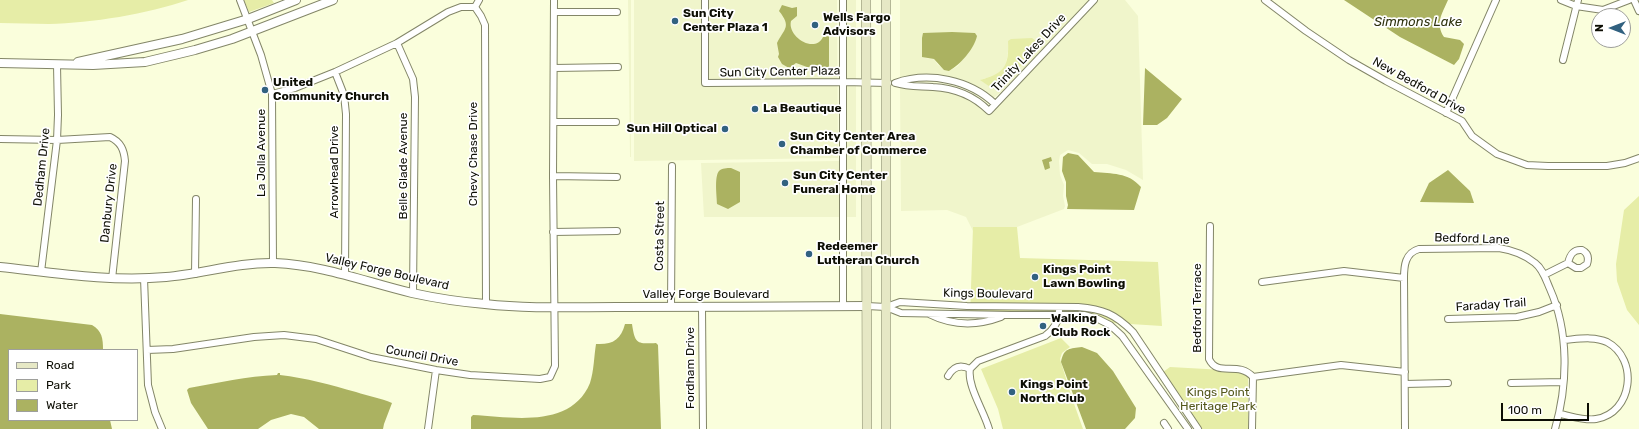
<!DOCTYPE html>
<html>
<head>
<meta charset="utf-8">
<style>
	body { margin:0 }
	#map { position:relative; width:1639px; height:429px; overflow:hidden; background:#fafedc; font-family:Rubik,sans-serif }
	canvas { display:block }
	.legend { position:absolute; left:8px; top:349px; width:130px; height:72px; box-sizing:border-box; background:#fff; border:1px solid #9e9f9b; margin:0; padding:5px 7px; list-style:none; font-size:12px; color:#0d0e04 }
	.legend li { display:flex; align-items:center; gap:8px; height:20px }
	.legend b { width:20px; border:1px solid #9e9f9b }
	.north { position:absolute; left:1591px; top:8px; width:40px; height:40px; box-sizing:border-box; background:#fff; border:1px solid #9e9f9b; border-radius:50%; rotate:270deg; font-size:11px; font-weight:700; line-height:16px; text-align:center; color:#0d0e04 }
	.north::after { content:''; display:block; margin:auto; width:14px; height:18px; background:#316180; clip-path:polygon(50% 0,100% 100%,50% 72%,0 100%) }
	.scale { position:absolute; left:1501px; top:403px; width:88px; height:18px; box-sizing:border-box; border:2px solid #0d0e04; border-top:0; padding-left:5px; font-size:12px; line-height:14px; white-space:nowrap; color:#0d0e04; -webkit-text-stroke:3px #fff; paint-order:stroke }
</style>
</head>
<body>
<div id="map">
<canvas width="1639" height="429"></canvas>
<ul class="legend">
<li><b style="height:5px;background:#e6e8c5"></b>Road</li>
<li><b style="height:11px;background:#e6eda7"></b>Park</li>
<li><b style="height:11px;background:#abb261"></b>Water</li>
</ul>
<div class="north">N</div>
<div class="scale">100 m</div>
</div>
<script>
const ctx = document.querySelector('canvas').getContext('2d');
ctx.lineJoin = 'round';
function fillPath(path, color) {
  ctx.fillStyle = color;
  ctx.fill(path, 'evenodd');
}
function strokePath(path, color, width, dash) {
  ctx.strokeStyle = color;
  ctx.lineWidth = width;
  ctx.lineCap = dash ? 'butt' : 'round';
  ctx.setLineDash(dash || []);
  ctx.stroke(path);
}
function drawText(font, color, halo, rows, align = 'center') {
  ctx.font = font + ' Rubik,sans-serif';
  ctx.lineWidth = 3.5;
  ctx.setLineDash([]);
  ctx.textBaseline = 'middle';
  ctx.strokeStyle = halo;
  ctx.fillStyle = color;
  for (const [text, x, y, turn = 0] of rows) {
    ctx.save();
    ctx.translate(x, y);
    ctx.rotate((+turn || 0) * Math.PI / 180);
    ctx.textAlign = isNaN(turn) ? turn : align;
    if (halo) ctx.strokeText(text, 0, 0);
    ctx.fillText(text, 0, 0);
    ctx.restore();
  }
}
const built = new Path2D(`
	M628 0H631V157H630Z
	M634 0H837L838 158 634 161Z
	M846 0H856V79H846Z
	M900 0H1090L1003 90 989 102 955 83 900 81ZM975 41 958 66 949 71 938 65 934 59 925 58ZM1008 41 1037 49 999 88 993 89 981 80 1000 73 1006 65 1008 51Z
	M1099 0H1125L1138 16 1143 180 1126 170 1107 164H1092L1079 153 1068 150 1060 155 1059 161 1060 175 1064 185 1063 196 1065 206 1064 209 1017 227H973V231L966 217 947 210 901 211 900 87 954 89 987 108 1008 94Z
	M846 85H856V217H846Z
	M839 161 840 217H704L701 163Z`);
const green = new Path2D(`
	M0 0H188C147 14 92 23 49 24 33 24 16 23 0 23Z
	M244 0H272L274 3 249 12Z
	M1032 38 1038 43 1037 49 999 88 993 89 980 80C1005 73 1009 66 1008 41L1011 39Z
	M1639 196V325L1627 310 1617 281 1616 264 1624 210Z
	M973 227H1017L1020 258 1158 262 1162 326 1019 317 970 318Z
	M1061 338 1070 347 1062 353 1060 359 1072 398 1083 429H1003L998 409 981 369Z
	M1170 367 1242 371 1248 377V429H1202L1163 372Z`);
const water = new Path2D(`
	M1344 0H1448C1442 14 1435 23 1444 37L1460 40 1464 44 1459 59 1454 65 1400 37Z
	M782 5 792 8 797 7V16L791 21C787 37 815 54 823 37L829 36V67H807L796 63 789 68 782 64 778 57 779 54 777 43C784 29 792 27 779 11Z
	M952 32 975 33 977 36C974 49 961 64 949 71L944 70 934 59 922 57V38L923 33Z
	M1145 68 1182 99 1167 118 1157 125H1143Z
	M1068 153 1078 155 1094 172C1112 174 1128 172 1141 187L1134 210 1067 209 1068 205 1066 196V182L1062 171 1063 157Z
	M1051 157 1052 161 1049 162 1050 168 1045 170 1042 160Z
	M731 168 740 172V202L728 209 717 204C717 197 714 177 719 171 722 168 727 168 731 168Z
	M1448 170 1470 191 1474 203 1420 202 1429 183Z
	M0 314 92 325C102 331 103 338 103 350H9V420H110L112 429H0Z
	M625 324H632C635 344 637 344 656 343L658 345 661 429H471V417L473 415C512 417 571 429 590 383 594 371 594 356 596 344 612 345 621 340 625 324Z
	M1082 347 1097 353 1113 371 1136 408 1135 418 1125 429H1086L1061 362C1064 347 1070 349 1082 347Z
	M278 373H280V375C306 378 331 385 356 392 368 396 381 398 392 403L384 424 383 429H319L304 417 291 414 271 420 258 429H208L191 403 187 390 189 388C218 383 247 376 277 375Z`);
const minor = new Path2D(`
	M240 0 261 55 272 94 273 263
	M705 0V83L843 82 888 83
	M1265 0 1306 31 1349 60 1386 81 1462 121 1472 136 1497 154 1527 165 1548 166H1607L1625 163 1639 158
	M1561 0 1576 6 1603 10 1629 0
	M1634 0 1639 11
	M475 7 481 16 485 25 486 304
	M554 12H617
	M397 43 413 79 415 97 413 293
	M1563 60 1578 0
	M554 68 618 67
	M335 72 344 95 346 114 345 274
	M272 94 295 88 335 72 397 43 448 12 461 7H475L479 0
	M995 104C970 80 929 71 895 83 908 87 919 86 933 87 954 88 974 96 989 111L1094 0
	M1446 113 1496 0
	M554 122H616
	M0 139 57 140 110 137C121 142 124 150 125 161L112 279
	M553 176 617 177
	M1210 226 1209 359C1218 378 1238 360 1253 377L1252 429
	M553 232 617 231
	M41 272 57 140 58 115 57 65
	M195 274 196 199
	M1544 275 1568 263C1570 255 1573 249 1582 250 1588 253 1589 258 1587 264L1581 268H1576L1568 263
	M144 278 148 385 155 412 162 429
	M1262 282 1344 271 1404 278
	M867 306 886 307 900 302 967 306 1078 307C1103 309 1115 314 1133 332L1198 429
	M671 307 672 166
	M702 307 703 429
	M843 307V0
	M886 307 901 313 1011 315H1084L1098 319 1110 325 1122 336 1188 429
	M929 314C953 326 977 326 1001 317
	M1448 319 1517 317 1539 312 1557 305
	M147 350 173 349 254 337 284 335 316 339 371 357 436 370 470 375 540 379 550 377 555 366 553 176 554 0
	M948 376C953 367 960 364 970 369
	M1253 377 1341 365 1405 372
	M1511 383 1563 382
	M1405 384 1448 383
	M1560 414C1571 416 1585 421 1596 419 1633 413 1639 359 1607 342 1594 336 1578 339 1564 340
	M1164 423 1168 429
	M428 429 436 370
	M989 429C984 411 967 386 970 369L978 361 1045 336C1053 330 1059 322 1059 311
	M1405 429 1404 278C1404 266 1405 253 1419 249L1499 248C1512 250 1524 254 1535 263 1543 269 1546 280 1550 289 1569 332 1568 384 1555 429`);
const tertiary = new Path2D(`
	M78 62 182 39 248 19 296 0
	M0 63 93 65 145 62 195 50 232 39 333 0
	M0 267C55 273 110 282 166 277 202 274 238 262 275 263 323 265 366 282 412 293 435 298 461 302 485 304 529 309 573 307 617 307 700 307 784 307 867 306`);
const secondary = new Path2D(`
	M866 0 867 429
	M886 0V429`);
const markers = [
	[675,21,4,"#316180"],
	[815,25,4,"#316180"],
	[265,90,4,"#316180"],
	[755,109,4,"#316180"],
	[725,129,4,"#316180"],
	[782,144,4,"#316180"],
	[785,183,4,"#316180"],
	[809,254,4,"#316180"],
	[1035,277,4,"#316180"],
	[1043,326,4,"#316180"],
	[1012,392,4,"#316180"]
];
const poiNames = [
	["Sun City",683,14],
	["Center Plaza 1",683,28],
	["Wells Fargo",823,18],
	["Advisors",823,32],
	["United",273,83],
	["Community Church",273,97],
	["La Beautique",763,109],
	["Sun Hill Optical",717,129,"right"],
	["Sun City Center Area",790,137],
	["Chamber of Commerce",790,151],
	["Sun City Center",793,176],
	["Funeral Home",793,190],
	["Redeemer",817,247],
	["Lutheran Church",817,261],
	["Kings Point",1043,270],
	["Lawn Bowling",1043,284],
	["Walking",1051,319],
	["Club Rock",1051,333],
	["Kings Point",1020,385],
	["North Club",1020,399]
];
const streetNames = [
	["Trinity Lakes Drive",1029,53,-47],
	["Sun City Center Plaza",780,72,-1],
	["New Bedford Drive",1419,86,29],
	["La Jolla Avenue",262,153,-90],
	["Chevy Chase Drive",474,154,-90],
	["Belle Glade Avenue",404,166,-90],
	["Dedham Drive",42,167,-84],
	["Arrowhead Drive",335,172,-90],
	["Danbury Drive",109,203,-84],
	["Costa Street",660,236,-89],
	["Bedford Lane",1472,239,2],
	["Valley Forge Boulevard",387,272,13],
	["Kings Boulevard",988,294,1],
	["Valley Forge Boulevard",706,295],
	["Faraday Trail",1491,305,-4],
	["Bedford Terrace",1198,308,-90],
	["Council Drive",422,356,10],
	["Fordham Drive",691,368,-90]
];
const parkNames = [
	["Kings Point",1218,393],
	["Heritage Park",1218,407]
];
const waterNames = [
	["Simmons Lake",1418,22]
];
fillPath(built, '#f0f5cb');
fillPath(green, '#e6eda7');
fillPath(water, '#abb261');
strokePath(minor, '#838668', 8);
strokePath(tertiary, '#838668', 10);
strokePath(secondary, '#838668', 10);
strokePath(minor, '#fff', 6);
strokePath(tertiary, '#fff', 8);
strokePath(secondary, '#e6e8c5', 9);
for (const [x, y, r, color] of markers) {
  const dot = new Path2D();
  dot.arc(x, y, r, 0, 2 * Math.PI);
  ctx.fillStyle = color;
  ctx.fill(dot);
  strokePath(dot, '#fff', 1.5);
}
drawText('bold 12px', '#0d0e04', '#fff', poiNames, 'left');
drawText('12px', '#0d0e04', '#fff', streetNames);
drawText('12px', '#54581c', '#fff', parkNames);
drawText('italic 13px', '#303310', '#fff', waterNames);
</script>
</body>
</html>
